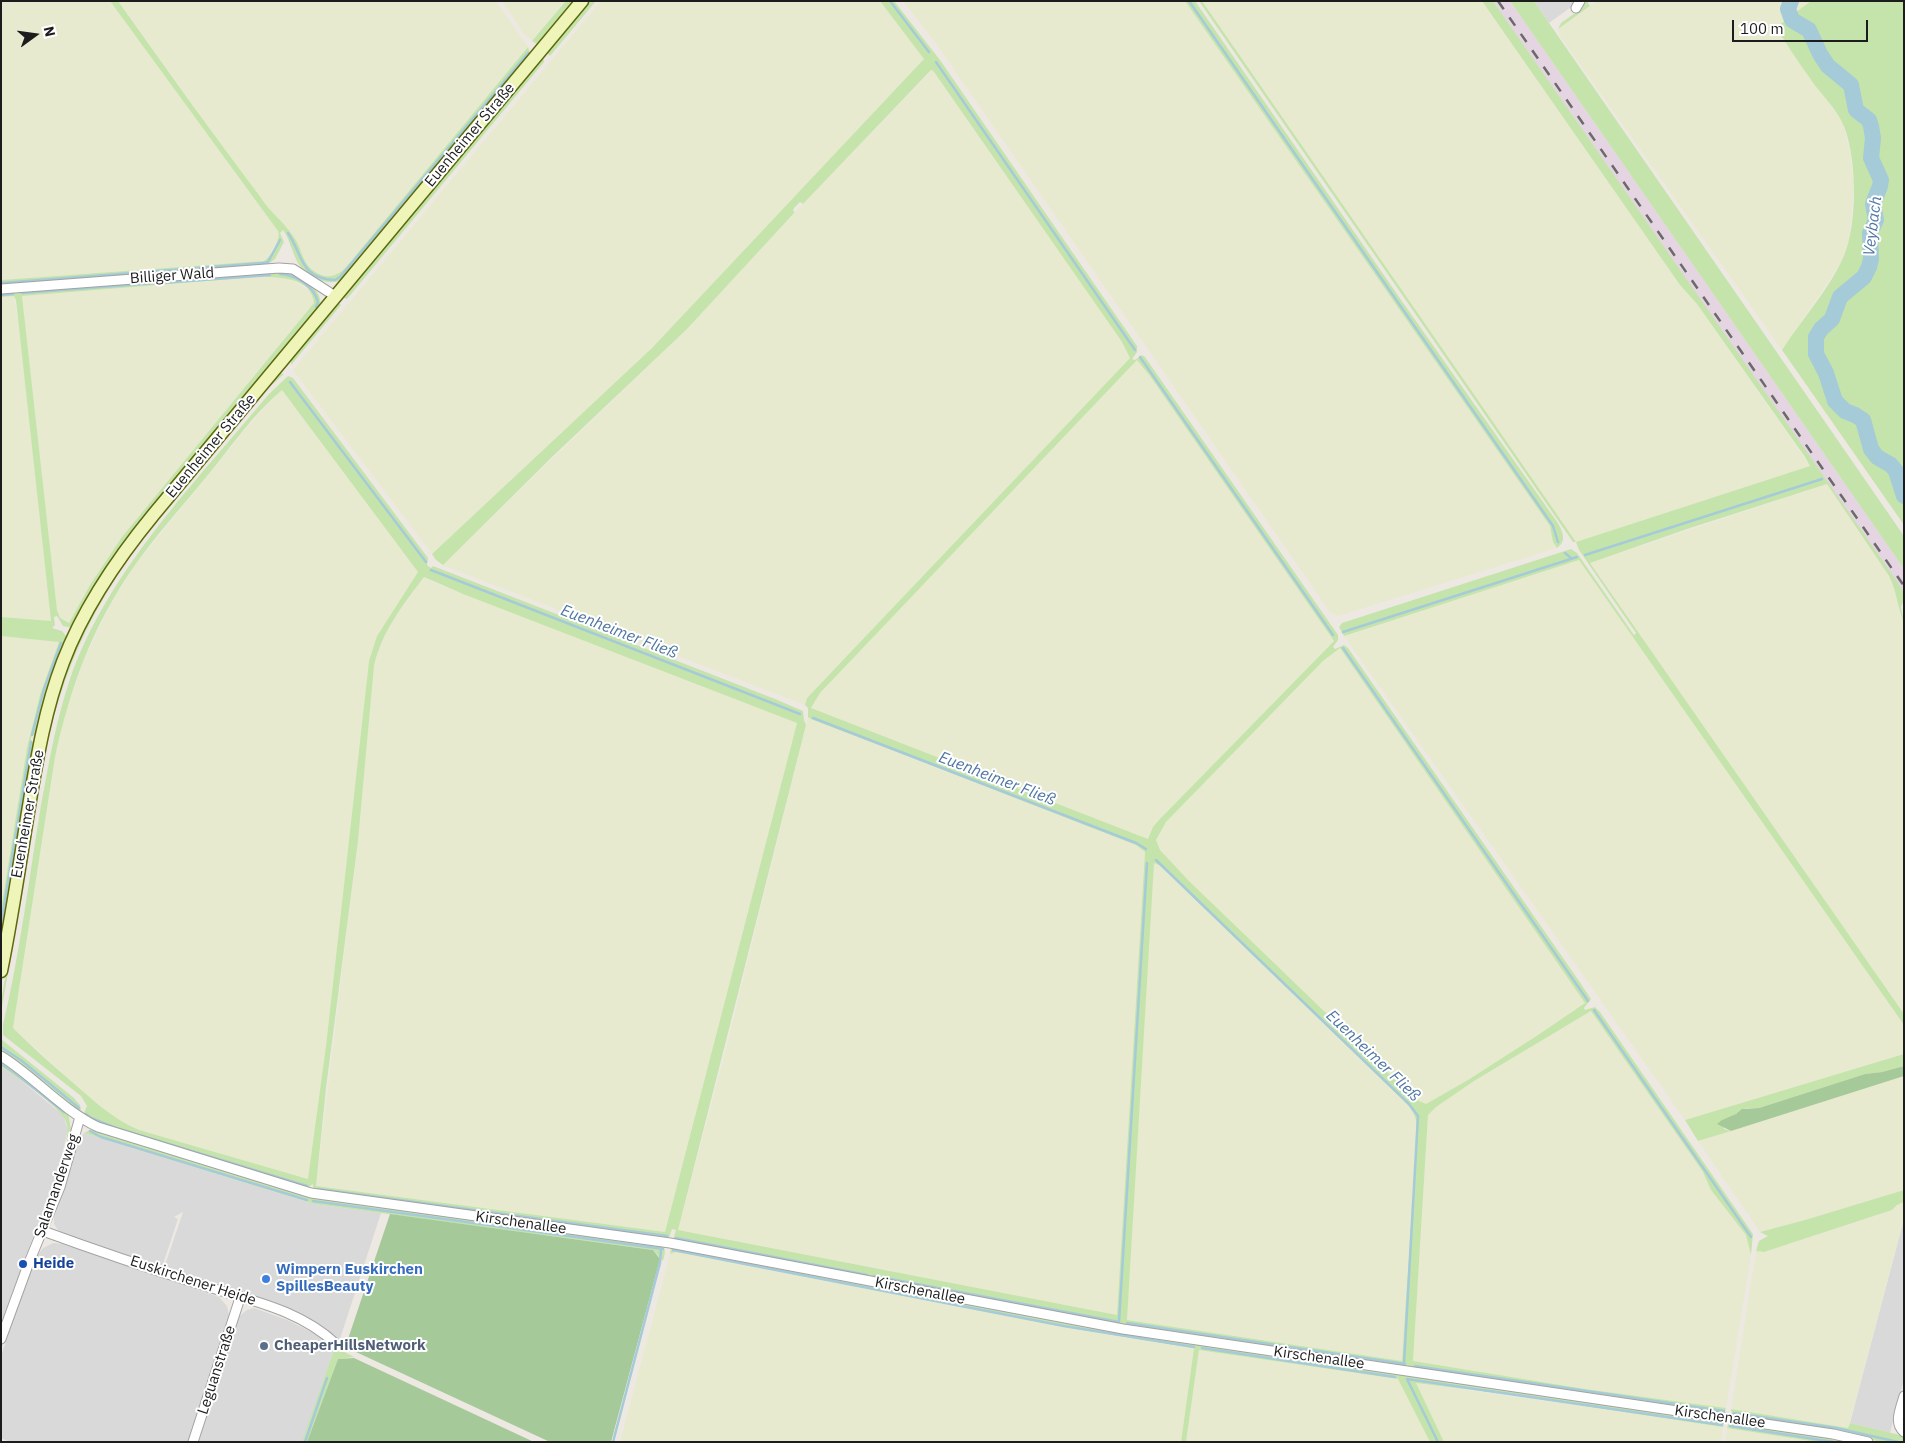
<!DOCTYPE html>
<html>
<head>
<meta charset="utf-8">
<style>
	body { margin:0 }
	#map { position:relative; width:1905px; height:1443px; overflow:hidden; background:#ede9e2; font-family:"IBM Plex Sans",sans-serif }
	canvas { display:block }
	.frame { position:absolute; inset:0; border:2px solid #1c1c1c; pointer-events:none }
	.north { position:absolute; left:10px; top:10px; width:50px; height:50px; -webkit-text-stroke:4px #fff; paint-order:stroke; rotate:76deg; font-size:14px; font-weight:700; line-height:20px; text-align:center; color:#1c1c1c }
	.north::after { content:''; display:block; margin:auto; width:18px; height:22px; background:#1c1c1c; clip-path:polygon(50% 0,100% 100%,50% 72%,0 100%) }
	.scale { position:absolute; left:1732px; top:20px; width:136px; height:22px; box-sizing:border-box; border:2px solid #1c1c1c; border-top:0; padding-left:6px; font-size:15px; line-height:18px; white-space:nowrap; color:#1c1c1c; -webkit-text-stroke:4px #fff; paint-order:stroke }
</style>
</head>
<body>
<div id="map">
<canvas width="1905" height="1443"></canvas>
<div class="frame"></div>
<div class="north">N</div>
<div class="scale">100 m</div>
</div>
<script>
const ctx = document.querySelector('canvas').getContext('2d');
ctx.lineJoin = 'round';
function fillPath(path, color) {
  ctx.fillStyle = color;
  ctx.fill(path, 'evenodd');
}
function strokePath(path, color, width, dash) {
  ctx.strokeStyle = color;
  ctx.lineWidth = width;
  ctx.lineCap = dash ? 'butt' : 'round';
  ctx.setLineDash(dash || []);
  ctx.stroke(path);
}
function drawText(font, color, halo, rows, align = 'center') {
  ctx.font = font + ' "IBM Plex Sans",sans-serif';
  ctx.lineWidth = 4;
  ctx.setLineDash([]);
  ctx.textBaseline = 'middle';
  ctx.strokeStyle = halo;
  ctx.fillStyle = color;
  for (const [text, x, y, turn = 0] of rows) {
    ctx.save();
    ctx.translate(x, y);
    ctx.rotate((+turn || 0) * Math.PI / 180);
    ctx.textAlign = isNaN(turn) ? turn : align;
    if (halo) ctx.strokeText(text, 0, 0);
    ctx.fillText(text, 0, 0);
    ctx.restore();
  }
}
const residential = new Path2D(`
	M1534 1H1577L1574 5 1549 23Z
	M1 1067 17 1077 63 1115 68 1130 55 1183 24 1260 1 1324Z
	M84 1133 314 1204 381 1213 339 1342 325 1328 289 1308 164 1268 183 1212 174 1217 178 1219 162 1267 67 1235 58 1230 54 1224V1217L65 1186 77 1141Z
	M1904 1219V1379L1890 1433 1850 1423Z
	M53 1243 63 1244 219 1297 227 1306 229 1316 188 1442H10L1 1438V1356L35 1258 43 1248Z
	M254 1308 287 1320 319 1336 335 1347 303 1442H198L238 1317 247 1310Z`);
const industrial = new Path2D(`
	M1493 1H1510L1904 569V593Z`);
const farmland = new Path2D(`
	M1 1H110L278 231V240L267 259 254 262 1 280Z
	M118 1H496L528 47 347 266 338 275 330 277 314 271 304 260 296 240 262 201Z
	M502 1H566L532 41 523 33Z
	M601 1H880L925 59 652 348 432 554 293 370Z
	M903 1H1185L1550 526 1553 542 1557 548 1338 616 1330 612 937 45Z
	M1202 1H1482L1680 285 1697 304 1810 466 1576 542Z
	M1597 1H1787L1784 8 1787 19 1776 27 1794 55 1842 121 1850 150 1854 185 1849 240 1843 258 1833 275 1782 350 1560 36 1558 29Z
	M1799 1H1811L1792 15 1793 4Z
	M932 70 1122 342 1130 358 807 698 805 705 442 565 687 329 779 229Z
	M256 277 289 278 310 291 313 295 314 303 122 537 90 585 69 623 59 618 57 610 22 296Z
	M14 296 20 332 51 622 1 617V297Z
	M1137 360 1150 376 1334 641 1159 820 1153 827 1148 839 811 708 820 693Z
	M282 390 418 572 377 636 369 661 326 1046 309 1179 139 1130 124 1124 108 1113 84 1092 13 1028 55 757 65 713 85 657 112 602 133 568 242 433 271 400Z
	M1827 484 1889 576 1894 586 1900 615 1904 623V1014L1590 563Z
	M1579 560 1904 1025V1054L1685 1120 1344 636Z
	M424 577 432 582 797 723 665 1232 316 1186 358 841 374 666 380 647 392 622Z
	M1 636 60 641 34 717 1 910Z
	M1340 648 1585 1003 1538 1035 1468 1080 1426 1104 1419 1101 1407 1091 1189 881 1160 850 1156 840 1166 822 1199 788 1323 661Z
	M808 717 922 763 1136 845 1145 852 1117 1315 678 1230 726 1049Z
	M1153 863 1159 865 1166 871 1401 1098 1415 1114 1417 1125 1416 1147 1402 1361 1127 1320Z
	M1591 1011 1703 1172 1711 1190 1746 1235 1749 1240 1751 1255 1726 1408 1585 1389 1413 1361 1428 1115 1436 1107 1474 1081Z
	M1904 1076V1190L1805 1220 1760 1232 1698 1141Z
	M1904 1202V1219L1848 1428 1731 1409 1756 1251 1764 1252 1871 1217 1892 1210 1897 1205Z
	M676 1252 1069 1328 1194 1348 1181 1442H620L670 1254Z
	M1199 1350 1398 1379 1430 1442H1186Z
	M1415 1383 1691 1421 1720 1426 1723 1427V1429L1721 1442H1444Z
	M1727 1428 1777 1435 1818 1442H1725Z`);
const grass = new Path2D(`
	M110 1H118C165 67 212 133 261 198 270 212 284 222 293 236 302 247 301 262 314 271 327 280 337 277 347 266L528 47 530 53 343 279C329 288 306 277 298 263 292 252 290 240 283 230L280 233 284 242 275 259 266 266 1 285V280L264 261C271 256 281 240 278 231Z
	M566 1H575L539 43 537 44 532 41Z
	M588 1H596L550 56 546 52Z
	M880 1H894L940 60 1137 346V352L1132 359 1135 360 1142 355 1145 357 1338 635V640L1333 647 1335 649 1344 645 1348 648 1579 981 1591 999 1584 1008 1585 1010 1595 1007 1600 1012 1753 1234 1751 1255 1746 1235 1711 1190 1703 1172 1591 1011 1474 1081 1436 1107 1428 1115 1413 1361 1585 1389 1726 1408 1724 1413 1126 1327 673 1240 676 1230 672 1229 669 1238 666 1239 313 1189V1184L307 1188 105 1126 83 1115 87 1106 81 1096 3 1035V1025C20 953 29 878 41 805 49 762 56 720 70 679 108 570 196 482 268 395L288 376 293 378 428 558 427 565 431 568 433 566 775 699 803 711 804 720 806 725 678 1230 1117 1315 1145 852 1136 845 811 719 808 717V708L805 705 807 698 1130 358 1122 342 934 72 932 70 930 71 803 204 800 202 794 208 793 211 795 212 687 329 552 457 443 565 436 560 432 554 652 348 924 59ZM1137 360 1150 376 1334 641 1159 820 1153 827 1148 839 811 708 820 693ZM282 390 418 572 377 636 369 661 326 1046 308 1179 139 1130C112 1119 92 1099 70 1080 50 1063 31 1046 13 1028L55 757C70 688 92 627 133 568 155 536 182 507 207 476 231 447 253 414 282 390ZM424 577 463 594 797 723 665 1232 316 1186 326 1088 358 841 374 666C382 631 403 605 424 577ZM1340 648 1585 1003 1538 1035 1468 1080 1426 1104 1419 1101 1407 1091 1189 881 1160 850 1156 840 1166 822 1323 661ZM1154 863 1159 865 1166 871 1401 1098C1420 1117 1417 1121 1416 1147L1402 1361 1127 1320Z
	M1185 1H1195L1399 297 1548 509C1556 521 1572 538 1557 548L1553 542 1550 526Z
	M1199 1H1202L1576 542 1810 466 1805 457 1697 304 1680 285 1482 1H1493L1896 580 1904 593V600L1901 607 1904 623C1897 607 1897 591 1889 576L1827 484 1687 529 1590 563 1904 1014V1025L1579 560 1344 636 1339 627 1342 623 1571 549 1577 553 1634 635 1636 633 1579 550 1576 542H1573Z
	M1510 1H1534L1549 23 1904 536V569Z
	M1583 1H1587L1590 6 1558 29 1561 23 1582 8Z
	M1811 1H1904V490L1898 470 1873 449 1866 421 1859 415 1844 409 1836 400 1828 373 1819 357 1817 350 1824 331 1835 317 1841 300 1865 278 1869 273 1873 261 1871 237 1877 223 1878 201 1882 191 1884 179 1875 158 1877 131 1875 124 1871 117 1859 111 1857 95 1852 81 1827 59 1812 29 1806 23 1793 18 1792 15Z
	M1787 19 1803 29 1807 35 1816 55 1827 70 1847 84 1852 96 1853 112 1864 122 1869 132 1870 140 1867 160 1877 185 1871 204 1872 210 1869 214 1872 219 1867 236V261L1862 275 1837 295 1829 319 1816 331 1810 343 1813 356 1825 379 1832 403 1840 412 1858 421 1869 453 1875 460 1889 468 1894 475 1899 495 1904 503V525L1782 350C1802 319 1828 291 1843 258 1858 226 1858 152 1841 120 1834 107 1823 96 1814 84 1801 66 1788 47 1776 27Z
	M541 58 544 60V62L347 299 344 298 343 295Z
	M268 272C274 274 281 271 287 272 301 275 324 290 320 306L72 628 63 626 57 616 54 617 55 625 52 628 62 631 67 637 36 734 31 737V740L35 743 1 943V910L27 748 40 695 59 642 1 636V617L51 621 16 300 14 296 1 297V292ZM256 277C275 277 312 276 314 303L122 537 90 585 69 623 60 618 57 610 22 296Z
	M338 302 341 305 291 365V358Z
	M278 373 284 374 264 392 143 538C94 606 66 662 47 744L1 1013V1002L41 765 58 694 76 646 101 595 137 543Z
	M1 1039 74 1098 80 1105 81 1111 79 1112 1 1053Z
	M1904 1054V1066L1882 1072 1865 1074 1759 1108H1746L1731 1117 1722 1120 1724 1129 1731 1131 1698 1141 1685 1120Z
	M1 1060 6 1062 68 1113 71 1129 66 1141C67 1135 69 1129 66 1122 61 1107 16 1076 1 1067Z
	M92 1129 262 1182 662 1246C667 1249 664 1257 663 1261L653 1250 314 1204 84 1133Z
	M1904 1190V1202L1897 1205 1892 1210 1764 1252 1756 1251 1759 1241 1768 1236 1760 1232 1805 1220Z
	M675 1247 887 1287 1724 1421 1723 1427 1513 1395 1416 1383 1444 1442H1430L1398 1379 1199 1350 1186 1442H1181L1194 1348 1069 1328 700 1256 676 1252 670 1254 671 1249Z
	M335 1347 354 1357 338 1359 307 1442H302Z
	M1731 1409 1848 1428 1850 1423 1904 1436V1442H1881L1848 1434 1732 1415Z
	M1729 1423 1856 1442H1818L1727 1428Z`);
const forest = new Path2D(`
	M1904 1066V1076L1731 1131 1717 1124 1722 1120 1736 1114 1742 1109 1759 1108 1865 1074 1882 1072Z
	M390 1214 653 1250 660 1259 611 1442H550L356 1352 346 1345Z
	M354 1358 534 1442H307L338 1359Z`);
const stream = new Path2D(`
	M890 1 929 52
	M1189 1 1553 526 1558 542
	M936 62 1135 350
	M288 233C303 255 300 279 335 280L340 277 528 53
	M280 274C296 275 314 286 318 302L316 307
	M1 283 263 263 268 262 280 240
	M161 283 270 275
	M22 293 155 283
	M1 295 13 294
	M1140 357 1333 635
	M290 382 426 562
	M1565 553 1571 558
	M1585 555 1822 479
	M431 570 800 714
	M1343 632 1577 557
	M1343 648 1588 1001
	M813 718 1136 843 1146 849
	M32 735 44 689 61 643
	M1156 860 1409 1104 1418 1116 1404 1364
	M1 924 31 742
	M1594 1010 1751 1237
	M1 1047 22 1061 79 1108
	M1 1064 15 1073 64 1112
	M86 1114 91 1118 116 1128 307 1186
	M90 1131 101 1137 307 1200
	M318 1189 667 1236
	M313 1201 663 1249
	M676 1238 867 1275
	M673 1250 1064 1326 1194 1347
	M874 1276 1119 1322 1147 863
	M1127 1323 1405 1364
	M1202 1348 1395 1377
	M1415 1366 1724 1411
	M1734 1413 1836 1428 1898 1442
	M1730 1426 1834 1442
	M305 1442 327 1378
	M613 1442 660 1263 661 1248
	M1438 1442 1407 1379 1722 1425`);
const river = new Path2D(`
	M1791 1 1788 9 1792 20 1809 30 1820 54 1828 66 1851 85 1856 110 1869 120 1871 126 1873 138 1871 158 1881 180 1880 186 1873 204 1876 220 1870 233 1871 259 1869 267 1864 277 1840 297 1832 319 1821 329 1816 337V354L1826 373 1835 401 1845 411 1855 415 1863 420 1871 449 1877 457 1891 465 1896 471 1904 496`);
const minor = new Path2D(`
	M1576 8 1580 1
	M1 289 279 268 293 269 335 296
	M1 1056C35 1077 62 1110 98 1127L311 1193 670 1243 1123 1329 1833 1434 1868 1442
	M43 1231C95 1250 148 1268 202 1285 248 1300 299 1309 336 1344
	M1 1339 28 1265 60 1187 80 1117
	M1904 1396C1901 1408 1893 1423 1904 1432
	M193 1442 240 1298`);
const secondary = new Path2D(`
	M1 971C12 917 20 861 29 806 37 758 45 709 63 662 84 607 117 559 154 514L582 1`);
const rail = new Path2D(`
	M1498 1 1904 586`);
const markers = [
	[23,1264,5,"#1a4fb4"],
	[266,1279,5,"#3f7fe0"],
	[264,1346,5,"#5c6f8a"]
];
const streetNames = [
	["Euenheimer Straße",470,135,-50],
	["Billiger Wald",172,276,-4],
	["Euenheimer Straße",211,446,-50],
	["Euenheimer Straße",28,814,-80],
	["Salamanderweg",57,1186,-71],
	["Kirschenallee",521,1223,8],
	["Euskirchener Heide",193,1281,18],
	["Kirschenallee",920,1291,11],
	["Kirschenallee",1319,1358,8],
	["Leguanstraße",217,1370,-72],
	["Kirschenallee",1720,1417,8]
];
const transitNames = [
	["Heide",33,1264]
];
const shopNames = [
	["Wimpern Euskirchen",276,1270],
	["SpillesBeauty",276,1287]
];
const serviceNames = [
	["CheaperHillsNetwork",274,1346]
];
const waterNames = [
	["Veybach",1873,226,-83],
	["Euenheimer Fließ",619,632,21],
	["Euenheimer Fließ",997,779,21],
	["Euenheimer Fließ",1373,1056,44]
];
fillPath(residential, '#dad9d9');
fillPath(industrial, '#e5d4e1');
fillPath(farmland, '#e7eace');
fillPath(grass, '#c5e4ab');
fillPath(forest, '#a6c999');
strokePath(stream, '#a5cad8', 2.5);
strokePath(river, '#a5cad8', 16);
strokePath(minor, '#a3a3a3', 11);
strokePath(secondary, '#5c690c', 15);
strokePath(minor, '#fff', 9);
strokePath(secondary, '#eff4b8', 12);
strokePath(rail, '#6a6a6a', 2.5, [10, 10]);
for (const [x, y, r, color] of markers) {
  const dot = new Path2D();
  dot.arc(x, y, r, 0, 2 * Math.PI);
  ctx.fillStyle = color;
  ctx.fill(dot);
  strokePath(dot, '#fff', 2);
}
drawText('15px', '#1c1c1c', '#fff', streetNames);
drawText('bold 15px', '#164399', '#fff', transitNames, 'left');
drawText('bold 15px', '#366cbe', '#fff', shopNames, 'left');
drawText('bold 15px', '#4e5e75', '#fff', serviceNames, 'left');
drawText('italic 16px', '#5077a4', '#fff', waterNames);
</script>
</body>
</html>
